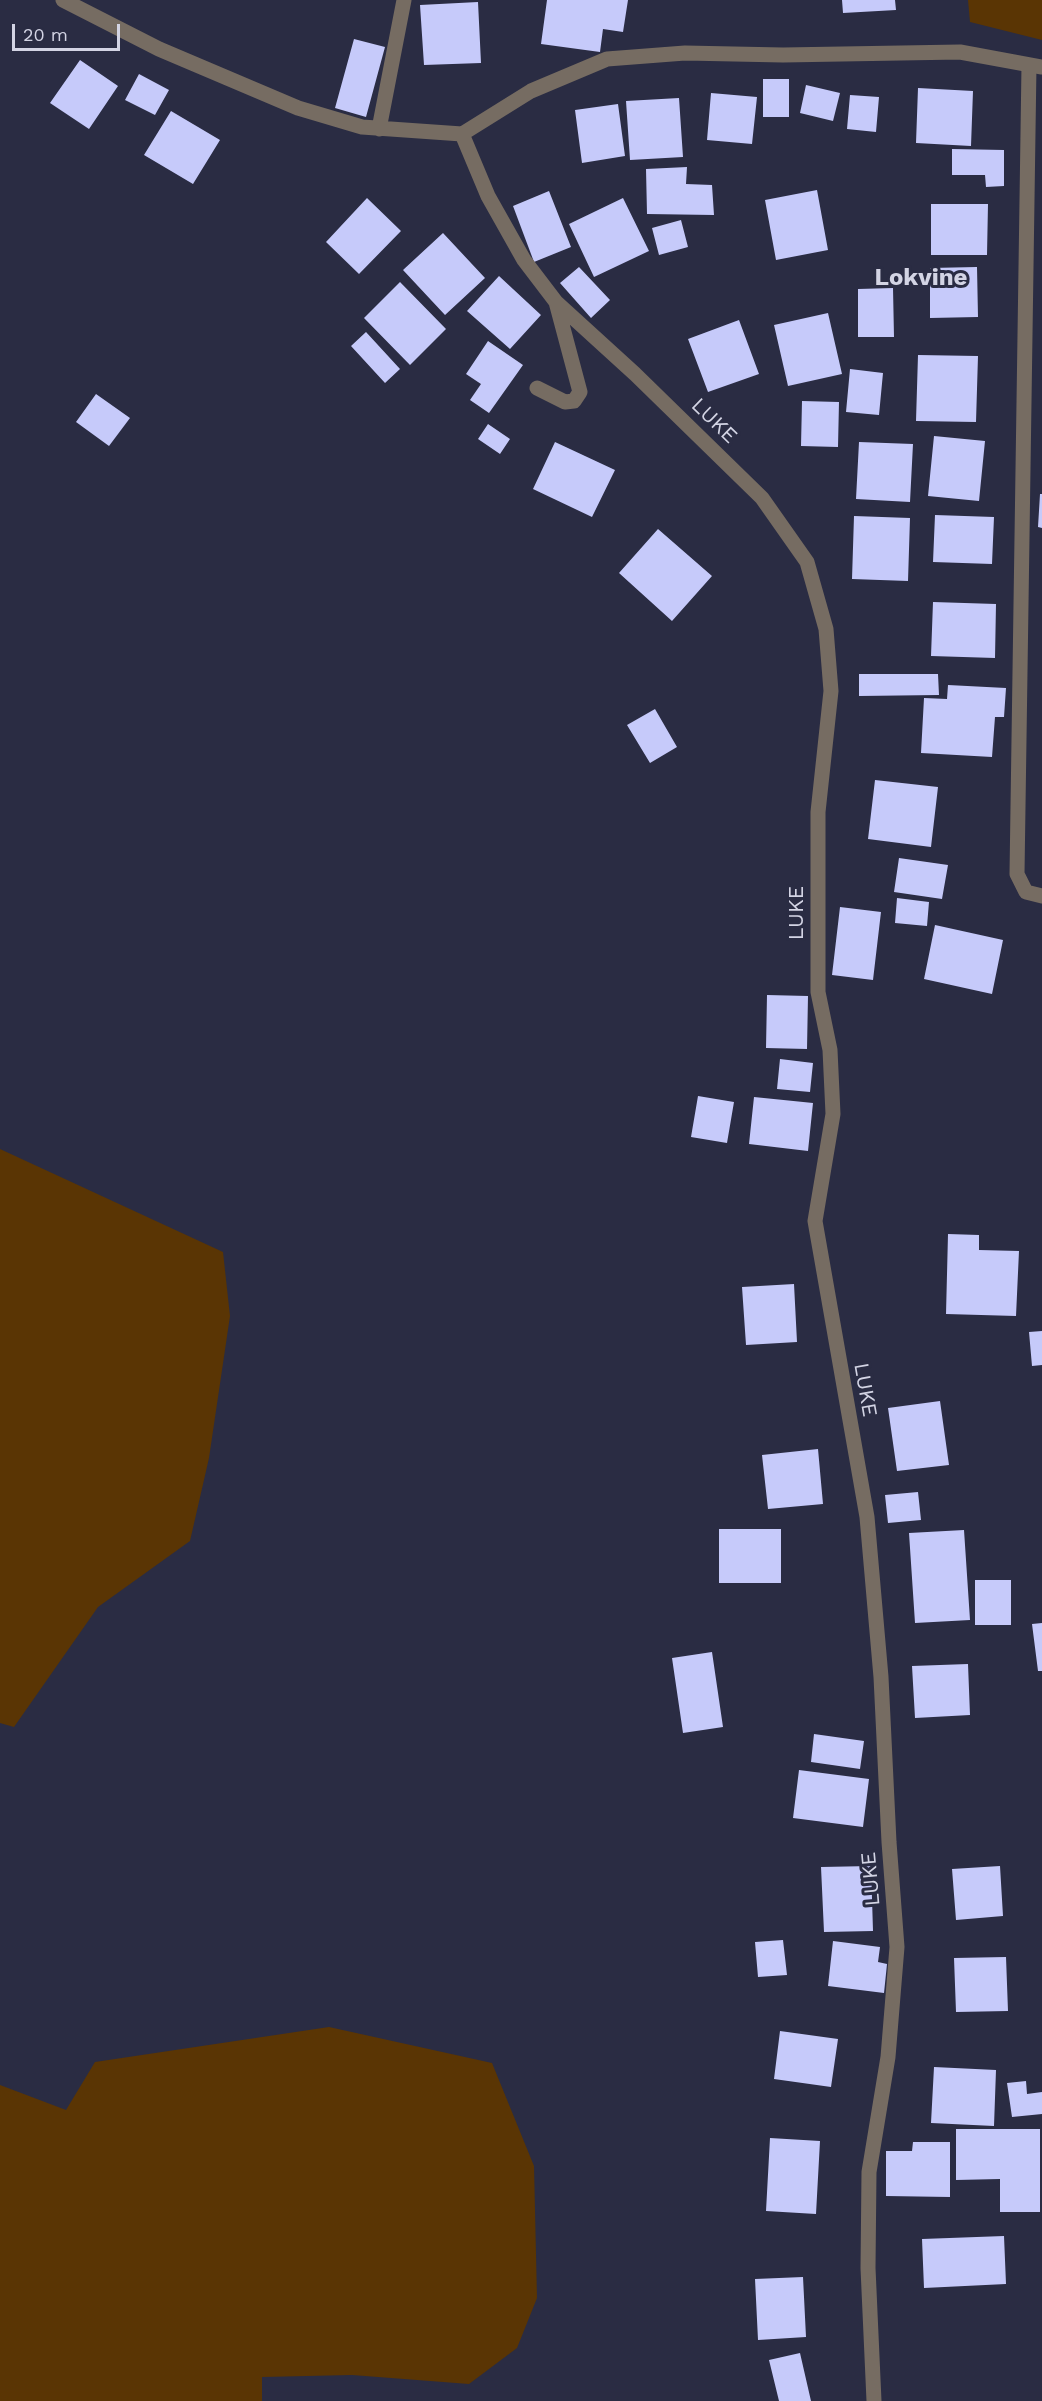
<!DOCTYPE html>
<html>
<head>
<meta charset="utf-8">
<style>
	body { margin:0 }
	#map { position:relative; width:1042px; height:2401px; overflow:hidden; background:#2a2c43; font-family:"Work Sans",sans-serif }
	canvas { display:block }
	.scale { position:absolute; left:12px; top:24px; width:108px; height:27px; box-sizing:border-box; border:3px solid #d3d4e4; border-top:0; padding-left:8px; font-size:18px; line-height:21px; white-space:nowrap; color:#d3d4e4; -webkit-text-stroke:4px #2a2c43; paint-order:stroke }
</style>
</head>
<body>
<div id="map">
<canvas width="1042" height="2401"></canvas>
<div class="scale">20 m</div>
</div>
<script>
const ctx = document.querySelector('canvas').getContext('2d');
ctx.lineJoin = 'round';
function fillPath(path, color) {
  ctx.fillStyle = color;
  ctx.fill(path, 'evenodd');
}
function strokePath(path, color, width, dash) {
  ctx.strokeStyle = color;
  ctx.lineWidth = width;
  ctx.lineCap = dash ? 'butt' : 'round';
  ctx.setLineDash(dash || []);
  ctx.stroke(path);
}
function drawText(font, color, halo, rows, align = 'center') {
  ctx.font = font + ' "Work Sans",sans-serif';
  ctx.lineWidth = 6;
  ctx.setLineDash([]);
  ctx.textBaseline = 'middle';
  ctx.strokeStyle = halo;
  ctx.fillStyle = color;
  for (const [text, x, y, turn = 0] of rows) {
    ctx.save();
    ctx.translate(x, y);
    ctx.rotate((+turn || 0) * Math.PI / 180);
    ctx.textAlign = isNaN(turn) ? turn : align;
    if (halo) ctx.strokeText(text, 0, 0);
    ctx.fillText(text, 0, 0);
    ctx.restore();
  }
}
const green = new Path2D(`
	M968 0H1042V40L970 22Z
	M0 1149 223 1252 230 1316 209 1458 190 1541 98 1607 14 1727 0 1723Z
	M329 2027 492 2063 534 2166 537 2298 517 2348 469 2384 352 2375 262 2377V2401H0V2085L66 2110 95 2062Z`);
const building = new Path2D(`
	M547 0H628L623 32 603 29 600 52 541 44Z
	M842 0H895L896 10 843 13Z
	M478 2 481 63 424 65 420 5Z
	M354 39 385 47 366 117 335 108Z
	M80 60 118 86 89 129 50 103Z
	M139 74 169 90 155 115 125 100Z
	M763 79H789V117H763Z
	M806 85 840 93 833 121 800 113Z
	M918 88 973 91 971 146 916 143Z
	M711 93 757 97 752 144 707 140Z
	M850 95 879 97 876 132 847 129Z
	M679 98 683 157 630 160 626 101Z
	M618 104 625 156 582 163 575 110Z
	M171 111 220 140 193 184 144 155Z
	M952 149 1004 150V186L986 187 985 175H952Z
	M687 167 686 184 712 185 714 215 647 214 646 169Z
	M817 190 828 250 776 260 765 200Z
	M549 191 571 247 534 262 513 206Z
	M367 198 401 231 359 274 326 242Z
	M623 198 649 251 594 277 569 224Z
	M931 204H988L987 255H931Z
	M681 220 688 247 659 255 652 228Z
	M443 233 485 278 445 315 403 270Z
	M579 267 610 300 591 318 560 283Z
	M977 267 978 317 930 318V268Z
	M499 276 541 315 510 349 467 311Z
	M400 282 446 329 410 365 364 318Z
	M893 288 894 337H858V289Z
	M828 313 842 374 788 386 774 325Z
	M739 320 759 374 708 392 688 339Z
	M366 332 400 369 385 383 351 346Z
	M488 341 523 365 489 413 470 400 481 384 466 374Z
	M918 355 978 356 976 422 916 421Z
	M850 369 883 373 879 415 846 412Z
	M96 394 130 418 109 446 76 422Z
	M802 401 839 402 838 447 801 446Z
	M488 424 510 439 500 454 478 439Z
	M934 436 985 441 979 501 928 496Z
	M555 442 615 470 592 517 533 489Z
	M859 442 913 444 910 502 856 499Z
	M1040 494H1042V528L1038 527Z
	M935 515 994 517 992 564 933 562Z
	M854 516 910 518 908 581 852 579Z
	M658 529 712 576 672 621 619 573Z
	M933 602 996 604 995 658 931 656Z
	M859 674H938L939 695 859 696Z
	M948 685 1006 688 1004 717H995L992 757 921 753 924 698 947 699Z
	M655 709 677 747 650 763 627 725Z
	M875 780 938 787 931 847 868 839Z
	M899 858 948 865 942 899 894 892Z
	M897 898 929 902 927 926 895 923Z
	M840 907 881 912 873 980 832 975Z
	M935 925 1003 940 992 994 924 979Z
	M767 995 808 996 807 1049 766 1048Z
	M780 1059 813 1063 810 1092 777 1089Z
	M698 1096 734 1102 727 1143 691 1137Z
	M754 1097 813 1103 808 1151 749 1144Z
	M948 1234 979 1235V1250L1019 1251 1016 1316 946 1314Z
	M794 1284 797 1342 746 1345 742 1287Z
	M1042 1331V1365L1032 1366 1029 1332Z
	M940 1401 949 1465 897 1471 888 1408Z
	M818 1449 823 1504 768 1509 762 1455Z
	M918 1492 921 1520 888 1523 885 1495Z
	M719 1529H781V1583H719Z
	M964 1530 970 1620 915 1623 909 1533Z
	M975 1580H1011V1625H975Z
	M1042 1623V1671H1038L1032 1624Z
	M712 1652 723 1727 683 1733 672 1658Z
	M968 1664 970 1715 915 1718 912 1666Z
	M814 1734 864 1741 860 1769 811 1762Z
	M799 1770 869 1779 863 1827 793 1818Z
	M871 1866 873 1931 824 1932 821 1867Z
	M1000 1866 1003 1916 956 1920 952 1869Z
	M783 1940 787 1975 758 1977 755 1942Z
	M833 1941 880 1947 878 1962 887 1964 884 1993 828 1986Z
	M1006 1957 1008 2011 956 2012 954 1958Z
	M780 2031 838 2039 831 2087 774 2079Z
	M934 2067 996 2070 994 2126 931 2123Z
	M1026 2081 1027 2094 1042 2092V2114L1012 2117 1007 2083Z
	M956 2129H1040V2212H1000V2179L956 2180Z
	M770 2138 820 2141 816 2214 766 2211Z
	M913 2142H950V2197L886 2196V2151H912Z
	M1004 2236 1006 2284 924 2288 922 2239Z
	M803 2277 806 2337 758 2340 755 2279Z
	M800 2353 811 2401H779L769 2360Z`);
const minor = new Path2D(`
	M63 0 159 49 298 108 362 127 462 134
	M1029 65 1017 874 1026 892 1042 896
	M379 129 404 0
	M462 134 488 196 524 260 556 302 635 374 762 498 807 562 826 629 831 691 818 812V992L830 1050 833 1114 815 1221 867 1517 881 1677 889 1842 897 1947 888 2057 869 2172 868 2268 874 2401
	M462 134 531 91 607 59 685 53 783 55 960 52 1042 67
	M537 388 565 402 574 401 580 392 556 302`);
const streetNames = [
	["LUKE",714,421,44],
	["LUKE",797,913,-90],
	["LUKE",865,1390,80],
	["LUKE",871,1879,-95]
];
const quarterNames = [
	["Lokvine",921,278]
];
fillPath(green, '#5a3504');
fillPath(building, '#c6cafa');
strokePath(minor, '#766c62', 15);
drawText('21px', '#d3d4e4', '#2a2c43', streetNames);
drawText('bold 24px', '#d3d4e4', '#2a2c43', quarterNames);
</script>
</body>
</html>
